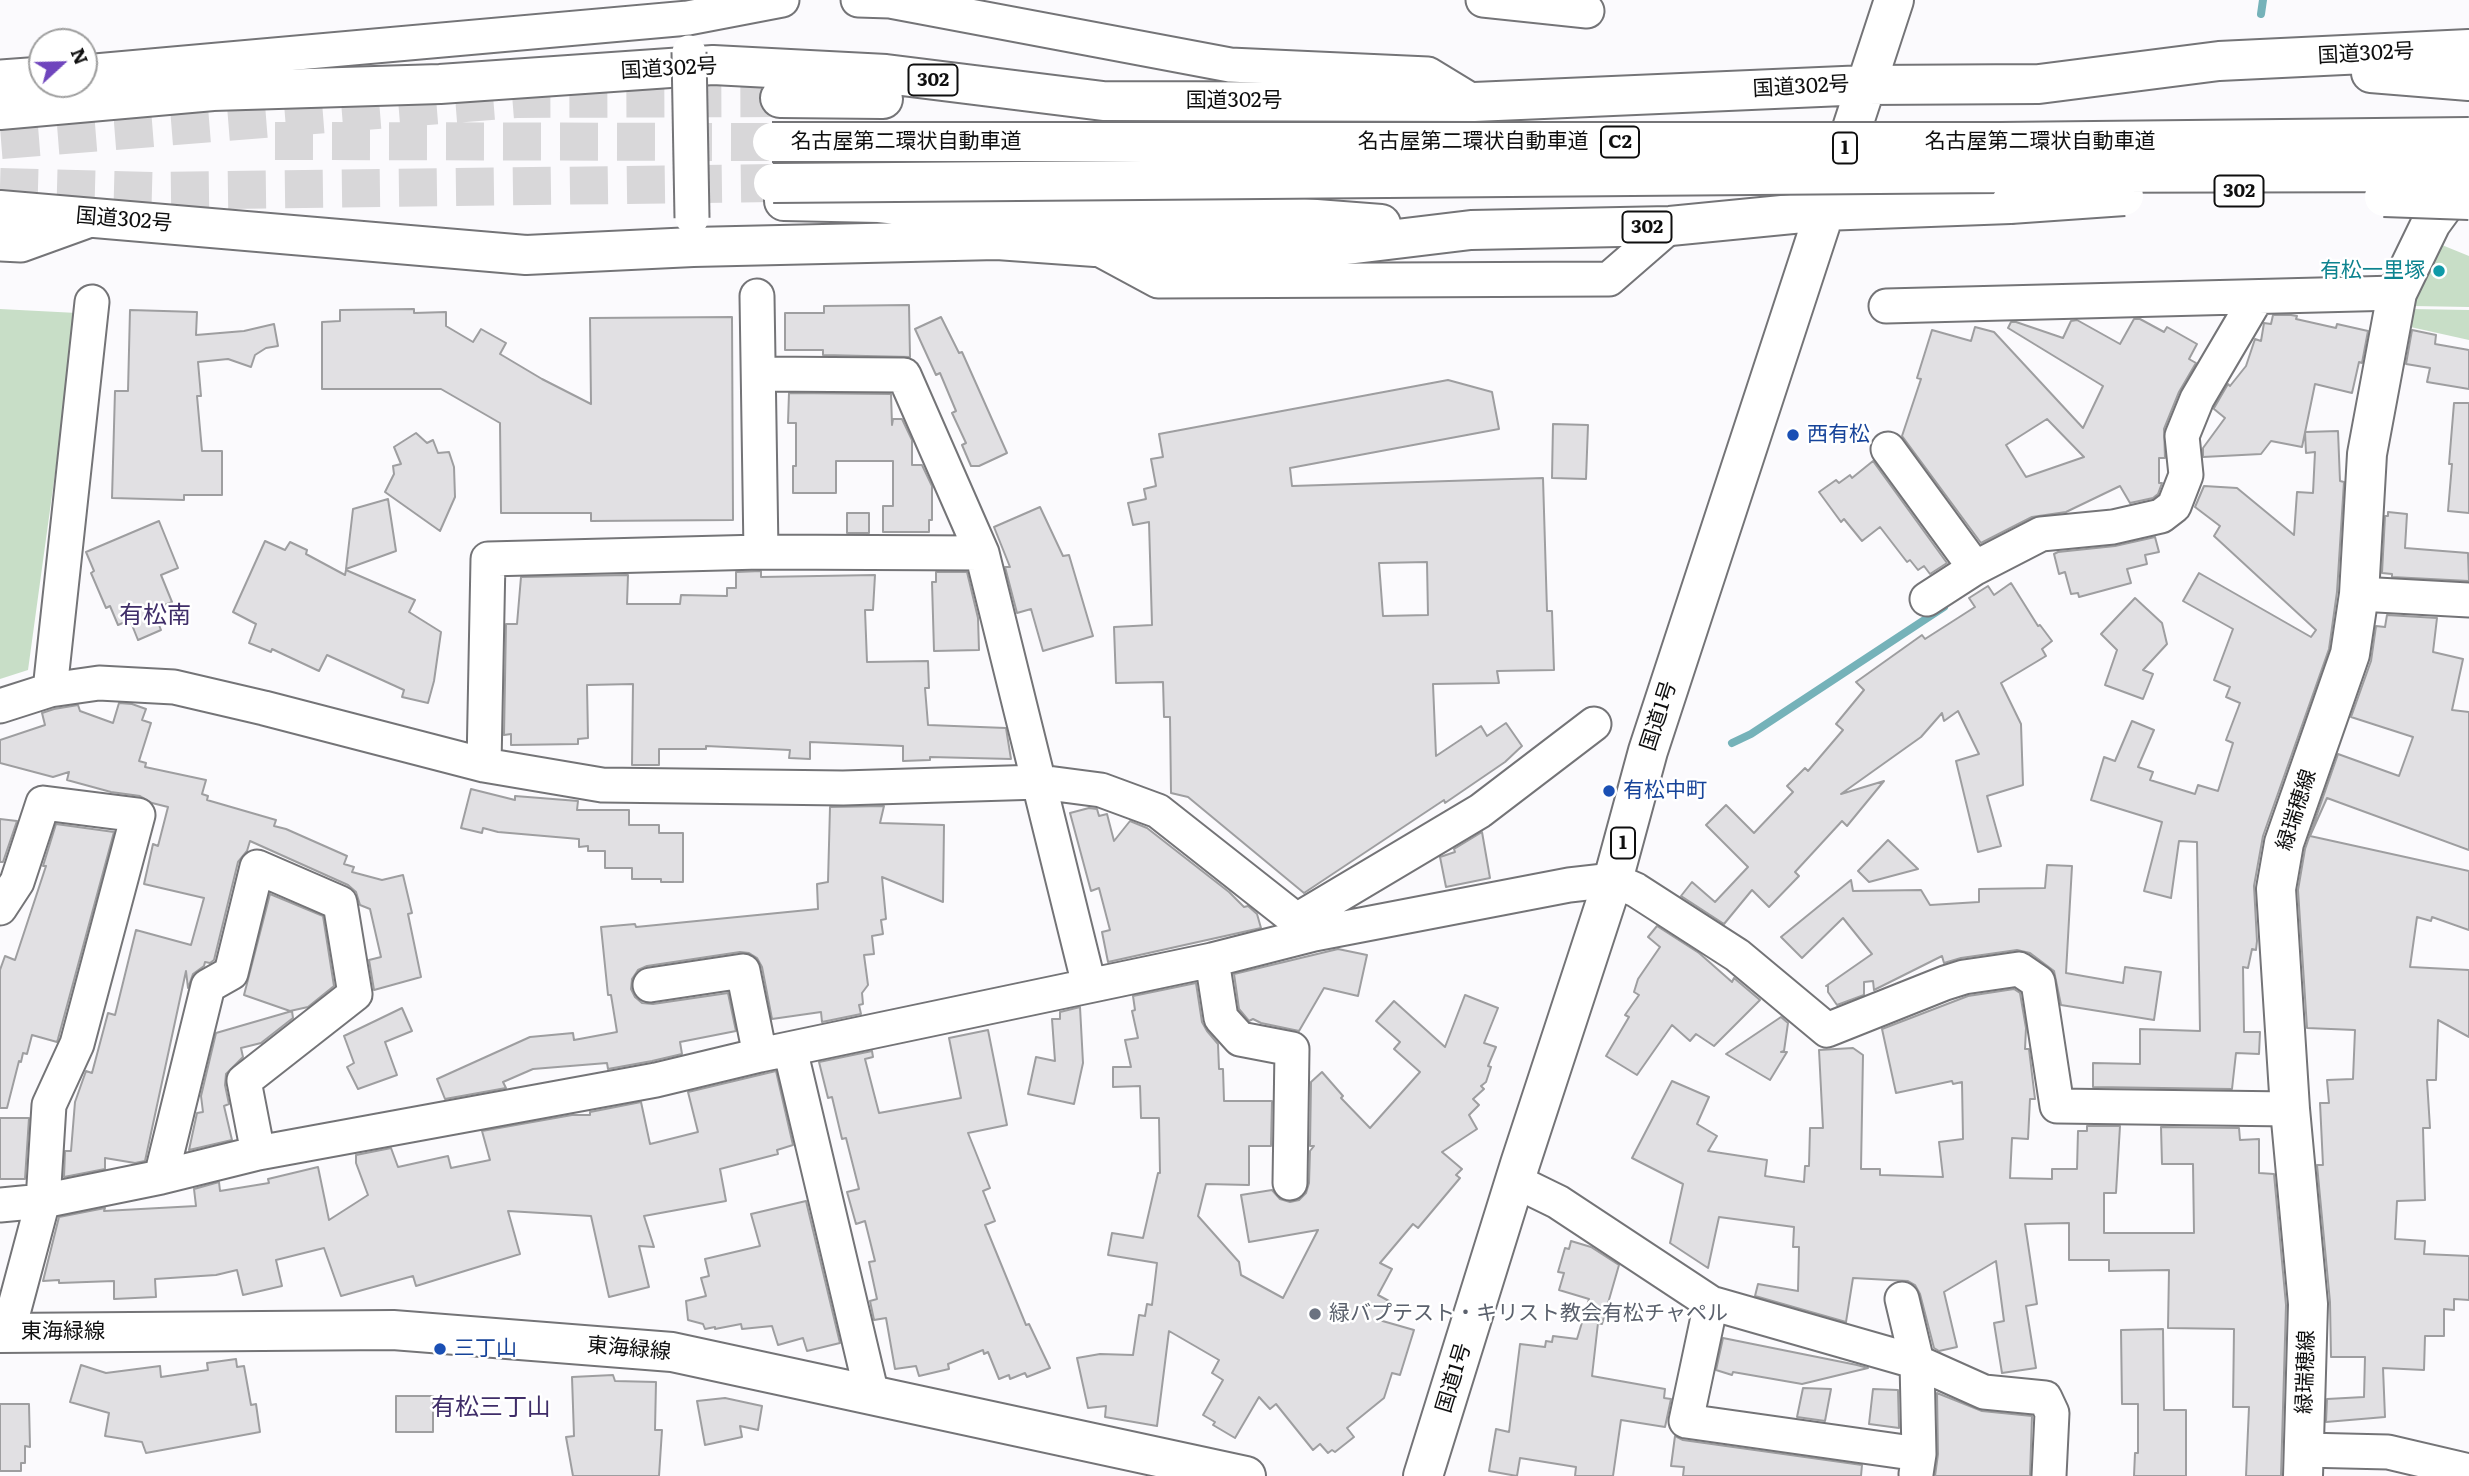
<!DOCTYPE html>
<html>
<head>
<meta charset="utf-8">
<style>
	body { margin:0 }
	#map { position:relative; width:2469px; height:1476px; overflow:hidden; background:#fbfafd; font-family:Literata,serif }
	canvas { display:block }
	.north { position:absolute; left:28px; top:28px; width:70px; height:70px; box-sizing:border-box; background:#fff; border:2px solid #9f9f9f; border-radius:50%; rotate:68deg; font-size:19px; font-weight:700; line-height:28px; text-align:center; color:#0f0f0f }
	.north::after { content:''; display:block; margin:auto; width:24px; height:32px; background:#6f45bd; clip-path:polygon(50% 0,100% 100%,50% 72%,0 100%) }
</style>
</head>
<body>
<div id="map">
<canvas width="2469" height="1476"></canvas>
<div class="north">N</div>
</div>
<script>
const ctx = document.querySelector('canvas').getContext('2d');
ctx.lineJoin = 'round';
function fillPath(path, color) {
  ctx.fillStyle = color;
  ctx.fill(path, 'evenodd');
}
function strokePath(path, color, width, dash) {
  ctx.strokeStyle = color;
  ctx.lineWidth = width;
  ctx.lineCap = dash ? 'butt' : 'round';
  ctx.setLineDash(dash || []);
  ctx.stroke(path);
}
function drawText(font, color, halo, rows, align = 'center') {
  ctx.font = font + ' Literata,"Noto Sans JP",serif';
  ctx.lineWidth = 5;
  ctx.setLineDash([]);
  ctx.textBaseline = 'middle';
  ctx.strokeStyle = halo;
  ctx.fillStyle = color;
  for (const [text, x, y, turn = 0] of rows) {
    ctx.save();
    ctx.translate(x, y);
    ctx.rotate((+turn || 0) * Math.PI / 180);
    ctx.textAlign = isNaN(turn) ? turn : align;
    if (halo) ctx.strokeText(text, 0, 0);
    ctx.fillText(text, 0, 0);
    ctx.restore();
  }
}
const green = new Path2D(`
	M2437 243 2469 256V307L2413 306Z
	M0 309 77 313 28 670 0 679Z
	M2411 309 2469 310V340L2406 326Z`);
const stream = new Path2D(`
	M2261 14 2263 0
	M1732 743 1751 734 1944 607`);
const building = new Path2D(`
	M909 305 910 357 823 355V350H785V313H824V306Z
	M414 309V313L446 312V326L473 342 481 329 506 343 500 354 542 379 591 404 590 318 732 317 733 520 591 521V513H501L500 423 441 389H322V322L340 321V310Z
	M130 310 197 312 196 335 244 331 274 324 278 346 266 348 255 355 251 367 228 359 198 362 201 396H197L202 451H222V495H184V500L112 498 115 391H128Z
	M2273 315H2291L2297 316 2296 319 2336 328 2337 324 2368 331 2362 363 2359 362 2352 393 2315 384 2302 447 2271 441 2261 454 2203 457V448L2225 418 2214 409V408L2228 384 2230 386 2246 366 2255 339 2261 341 2264 323 2271 324Z
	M941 317 959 353 962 352 1007 453 979 466H971L962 445 966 443 952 413 956 411 940 373 936 375 915 329Z
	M2134 319H2140L2164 332 2167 327 2197 344 2189 359 2196 363 2179 392 2164 429 2165 458H2159V483H2162L2158 494 2153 498 2130 503 2120 486 2066 512 2032 517 1981 543 1902 436 1921 379 1917 378 1932 330 1971 341 1975 327 1994 332 2083 428 2103 386 2008 328 2011 322H2016L2063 338 2071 321 2077 320 2120 344ZM2047 419 2084 457 2026 477 2006 445Z
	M2412 330 2436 335 2435 344 2469 350V389L2427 382 2430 368 2406 364Z
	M1448 380 1492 392 1499 429 1290 468 1292 486 1543 478 1547 611H1552L1554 670 1497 671 1499 683 1433 684 1436 756 1481 726 1487 736 1506 723 1522 746 1505 762 1445 803 1444 800 1304 893 1188 797 1171 793 1170 717H1164L1163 682 1116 683 1114 627 1152 625 1149 522 1133 525 1128 503 1146 499 1144 489 1156 486 1151 459 1163 457 1159 434ZM1427 562 1428 615 1383 616 1379 563Z
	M789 393 891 394 892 425 893 419H902L912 440V465H922L932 486V520H929V532H883V506H893V461H836V493H793V466H796V423H788Z
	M2454 403H2469V513L2448 511 2452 464H2449Z
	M1553 424 1588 425 1586 479 1552 478Z
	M2338 431 2340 481 2344 482 2337 592 2329 649 2263 836 2254 886 2257 941 2256 950 2252 949 2248 968 2243 967 2244 1032H2260L2259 1054 2236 1053 2232 1089 2093 1087V1063L2140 1064V1029L2200 1031 2197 842 2179 841 2171 898 2144 891 2162 822 2091 800 2104 757 2115 761 2132 721 2154 730 2138 767 2153 772 2150 780 2195 794 2198 785 2218 791 2233 743 2226 740 2240 703 2226 697 2230 687 2214 680 2233 629 2183 601 2199 573 2311 637 2316 630 2214 536 2220 526 2195 507 2204 486 2237 488 2294 535 2297 492 2313 493 2315 452 2306 453 2305 432Z
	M416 433 427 443 433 440 438 453 449 452 454 467 455 497 440 531 385 492 394 474 393 466 401 464 394 447Z
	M1873 461 1947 563 1930 574 1924 566 1918 570 1910 560 1907 562 1880 527 1862 541 1844 519 1841 522 1819 492 1836 480 1839 483 1850 475 1852 478Z
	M388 499 396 551 346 569 353 509Z
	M1040 507 1063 556 1069 555 1093 636 1043 651 1031 609 1017 613 1005 567H1010L994 527Z
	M2388 512 2407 514 2405 548 2468 553 2469 581 2392 577V574L2382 573 2385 516H2388Z
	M847 513H869V533H847Z
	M159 521 178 568 161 575 172 602 153 610 161 630 138 640 130 620 118 625 110 606 106 608 91 573 94 571 86 552Z
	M2155 537 2159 552 2145 555 2147 564 2127 569 2131 583 2079 597 2078 593 2071 594 2065 572 2059 574 2054 554 2058 552 2115 546Z
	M265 541 285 550 290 542 307 550 306 554 345 575 346 570 415 600 409 612 441 632 434 681 428 703 402 697 404 690 327 655 319 671 272 649 271 652 249 643 256 624 233 612Z
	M761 571V577L875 575 873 610H865L867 662 928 661 929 688H925L928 725 1006 728 1011 759 930 757V760L903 761V746L810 742V759L789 758 790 750 706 746V749H659V765H632L633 684 587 685 588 738 578 739V744L511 745V734L504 735 506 624H517L521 577 628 575 627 604H680L681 595 727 596V588H736V572Z
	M936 572H967L978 618 979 650 934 651 932 582H936Z
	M2011 583 2038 626 2040 625 2052 641 2042 649 2046 656 2001 683 2021 724 2023 785 1987 796 2001 846 1978 852 1956 761 1979 754 1958 711 1944 721 1942 713 1921 737 1841 794 1884 781 1847 826 1842 821 1819 846 1795 872 1799 876 1769 907 1752 890 1724 924 1681 896 1692 882 1715 902 1748 867 1706 825 1726 805 1754 833 1793 792 1787 786 1805 768 1808 771 1843 730 1836 724 1864 690 1856 682 1922 635 1925 639 1975 607 1969 598 1988 586 1994 595Z
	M2135 598 2162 623 2167 644 2143 670 2153 674 2143 699 2105 685 2117 650 2101 634Z
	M2387 615 2437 618 2433 652 2463 659 2452 710 2469 712V850L2327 798 2310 836 2469 871V930L2432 917 2431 921 2417 917 2410 967 2469 970V1037L2438 1020 2436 1080H2427L2430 1128H2423L2425 1200 2397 1201 2395 1239 2425 1241 2424 1254 2469 1256V1300L2454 1299V1310L2444 1309V1336H2425L2424 1370 2383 1368 2385 1417 2326 1422 2327 1399 2364 1397 2365 1357H2331L2330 1302 2317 1165H2323L2320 1103H2329L2327 1080 2353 1079 2355 1030 2307 1028 2298 890 2305 849 2338 754 2399 776 2413 737 2351 717 2371 661 2376 626 2385 627Z
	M119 703 132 704 146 709 142 720 151 723 139 761 146 763 145 767 206 780 202 794 208 796 207 800 276 820 274 826 286 829 347 856 344 864 354 867 352 872 382 880 403 875 412 913 408 914 421 977 374 990 369 960 381 957 370 909 360 905 356 892 348 885 250 841 247 851 238 862 214 960 210 963 205 962 204 966 193 974 188 988 186 971 145 1161 135 1163 105 1158V1169L64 1177 65 1151H71L75 1102 86 1071 92 1073 108 1013 115 1015 136 930 191 945 204 898 144 884 153 844 158 846 168 807 152 803 140 796 111 792 67 780 69 772 53 777 0 763V740L45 725 42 713 54 709 78 705 80 711 113 723Z
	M471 789 515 800V796L578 801 577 810H629V825H659V833H683V882H661V879H632V868H605V851H588V846L579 847V839L498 832 483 828 482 833 461 828Z
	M884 806 880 823 944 825 943 902 882 877 886 919 881 920 883 934 872 936 874 954 864 955 868 985 862 993 863 1004 859 1005 861 1014 822 1022 821 1012 772 1019 762 967 757 958 749 953 740 952 647 966 638 970 632 979 631 989 635 997 642 1003 653 1004 728 993 736 1031 680 1042 682 1054 652 1061 608 1069 607 1063 533 1069 503 1082 506 1088 445 1099 437 1079 530 1037 573 1033 574 1040 617 1032 611 995H608L601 927 635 924 636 927 818 909 817 884 828 882 830 807Z
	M1089 808 1097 809 1099 816 1107 814 1114 841 1130 821 1147 828 1229 892 1244 907 1248 906 1257 914 1261 928 1108 962 1102 932 1110 930 1099 888 1091 891 1070 813Z
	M0 819 17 821 3 862H0Z
	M56 824 114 832 58 1039 57 1042 32 1035 27 1054 23 1053 21 1062 19 1061 7 1108H0V970L5 956 15 960 46 866H43Z
	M1482 832 1490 878 1446 887 1440 857 1455 852 1454 849Z
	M1888 840 1918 869 1869 882 1858 871Z
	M2047 865 2072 866 2066 973 2123 983 2125 967 2161 972 2154 1020 2061 1005 2054 971 2030 953 2017 950 1961 958 1944 963 1942 956 1874 990 1873 981 1864 982V995L1837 1005 1828 992V986H1826L1872 954 1843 918 1802 958 1781 937 1851 880 1853 891 1921 890 1930 905 1979 902V889L2045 888Z
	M270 894 323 916 334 986 308 1007 290 1011 244 995Z
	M1657 926 1699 953 1732 982 1734 978 1760 1000 1714 1046 1696 1034 1690 1041 1672 1025 1637 1075 1606 1056 1629 1017 1625 1015 1639 995 1634 992 1638 979 1660 947 1648 937Z
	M1338 949 1367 955 1358 996 1324 988 1299 1031 1261 1023 1253 1019 1249 1021 1239 1009 1234 974Z
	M1196 983 1202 1022 1207 1031 1218 1044 1219 1069H1223L1224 1101H1272L1271 1146H1249V1185L1206 1184 1198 1216 1239 1262 1241 1275 1283 1298 1318 1230 1249 1242 1241 1195 1272 1190 1280 1199 1290 1202 1299 1200 1306 1193 1309 1183 1310 1151 1314 1146H1310L1311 1082 1322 1072 1343 1096 1341 1098 1370 1128 1420 1072 1394 1049 1400 1042 1376 1021 1394 1001 1445 1047 1465 995 1498 1008 1484 1043 1496 1047 1488 1066 1491 1067 1486 1082 1481 1086 1484 1089 1473 1099 1479 1105 1469 1115 1477 1129 1442 1152 1462 1169 1456 1175 1460 1178 1418 1228 1413 1224 1380 1263 1392 1269 1378 1295 1389 1301 1379 1320 1414 1330 1400 1375 1392 1373 1384 1398 1347 1428 1354 1437 1335 1452 1332 1450 1328 1453 1320 1444 1313 1450 1276 1404 1270 1409 1259 1397 1235 1438 1213 1425 1215 1422 1203 1415 1223 1380 1212 1373 1219 1360 1169 1331 1157 1426 1105 1417 1106 1406 1088 1408 1077 1358 1100 1354 1133 1355 1139 1315 1145 1316 1147 1304 1152 1305 1157 1263 1108 1255 1112 1233 1143 1238 1158 1173H1160L1159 1118H1141L1140 1086 1113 1087V1067H1131L1125 1040 1138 1038 1132 1011 1135 1010 1133 996Z
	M2014 989 2020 993 2026 1028 2025 1049H2029L2035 1099H2030L2028 1139 2012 1138 2010 1178 2052 1179V1169H2077L2078 1131H2087V1126H2120L2116 1193H2104V1233H2194L2193 1164H2162L2161 1127 2239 1128 2240 1140 2259 1139V1173L2274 1174 2286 1305 2281 1476H2246L2249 1407H2233L2234 1329 2168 1328 2169 1270 2109 1271V1260H2069V1223L2025 1224 2037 1304 2026 1306 2036 1368 2002 1373 1994 1323 2004 1321 1996 1261 1944 1292 1957 1347 1939 1351 1934 1348 1920 1294 1915 1285 1908 1281 1853 1278 1846 1322 1755 1296 1758 1284 1798 1291 1799 1247H1793L1794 1227 1719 1217 1708 1268 1670 1243 1683 1184 1632 1158 1672 1081 1709 1097 1697 1124 1717 1136 1708 1151 1767 1160 1765 1176 1804 1182 1805 1166H1809L1810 1128H1823L1819 1050 1853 1048 1863 1055 1861 1169H1880V1175L1943 1177 1939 1142 1963 1139 1962 1082 1953 1084 1952 1081 1896 1093 1882 1029 1968 996Z
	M1080 1007 1083 1063 1074 1104 1028 1094 1036 1057 1055 1061 1052 1019H1060V1012Z
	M402 1008 412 1031 385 1042 397 1075 358 1089 347 1067 354 1063 344 1036Z
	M292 1011 293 1018 261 1043 241 1048 243 1057 226 1074 225 1085 229 1104 224 1106 232 1140 189 1150 197 1113 203 1112 201 1096 216 1033Z
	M1781 1017 1788 1023 1784 1051 1781 1052H1787L1770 1080 1726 1054Z
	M988 1030 1007 1125 968 1133 990 1188 983 1191 995 1221 985 1225 1026 1325 1029 1324 1050 1368 1027 1377 1025 1373 1010 1379 1009 1375 999 1379 988 1352 984 1354 983 1350 948 1364 949 1369 919 1376 916 1366 895 1369 886 1318 874 1320 870 1301 877 1299 869 1262 875 1261 865 1221 856 1224 847 1192 859 1189 846 1138 842 1139 832 1097 828 1098 819 1062 872 1051 873 1057 865 1059 879 1113 961 1098 949 1038Z
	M776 1071 793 1145 777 1150 778 1154 720 1169 726 1201 644 1216 654 1247 639 1246 649 1287 609 1297 591 1216 508 1211 520 1254 416 1286 413 1276 341 1296 324 1248 276 1260 282 1286 243 1295 237 1270 216 1275 155 1279 156 1297 114 1299V1281L59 1283V1280L43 1281 59 1217 105 1208 104 1211 196 1206 194 1189 219 1182 220 1191 269 1183 268 1179 318 1167 329 1220 368 1195 356 1163V1155L391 1148 398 1167 448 1156 451 1168 490 1160 482 1131 572 1115H590V1112L641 1102 650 1144 698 1132 688 1092Z
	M0 1118H29L25 1179H0Z
	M806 1201 840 1343 807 1351 803 1338 778 1345 772 1326 742 1329 741 1324 715 1329V1327L705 1329 703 1324 688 1320 686 1301 706 1296 701 1278 709 1276 705 1259 760 1246 751 1214Z
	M1571 1241 1591 1247 1619 1265 1602 1324 1598 1323 1592 1376 1665 1389 1664 1398 1671 1399 1665 1427 1621 1420 1613 1476H1575L1576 1467 1520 1458 1517 1476 1489 1471 1496 1429 1509 1432 1520 1344 1545 1347 1546 1341 1552 1342 1553 1336 1577 1339 1589 1299 1559 1290 1564 1273 1558 1272 1565 1248 1569 1249Z
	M2163 1329 2164 1410H2186V1476H2134L2135 1453H2138V1404H2122L2121 1330Z
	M1723 1338 1857 1365 1868 1368 1802 1384 1733 1372 1732 1375 1716 1370Z
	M236 1359 237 1367 244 1366 251 1405 256 1404 260 1432 146 1453 142 1442 105 1436 109 1413 70 1402 81 1365 106 1373 160 1366 161 1377 208 1370 207 1363Z
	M613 1375 615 1381 656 1382 655 1430H662L659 1476H573L566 1437 574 1436 572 1377Z
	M1803 1388 1831 1389 1825 1421 1797 1417Z
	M1873 1389 1898 1390 1899 1428 1869 1424Z
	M1937 1393 1982 1411 2032 1416 2030 1476H1935L1938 1454Z
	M396 1396H433V1432H396Z
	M725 1398 762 1406 758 1430 740 1426 742 1437 705 1445 697 1401Z
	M0 1404H29L30 1447 25 1446V1463H21V1471H0Z
	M1675 1436 1683 1440 1862 1465 1861 1476H1683L1684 1467 1671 1466Z`);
const highwayTunnel = new Path2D(`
	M1 140 516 99 780 98
	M275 141 772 142
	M0 187 154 191 773 183`);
const minor = new Path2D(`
	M858 0 890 1 1230 65 1428 74 1474 102
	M1483 0 1587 11
	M84 72 688 18 782 0
	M0 77 42 74
	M0 244 21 245 93 219
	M1095 247 1158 281 1609 279 1670 226
	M757 296 761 552
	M1886 306 2397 293
	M759 374 904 375 982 553 1089 985
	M1888 449 1975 568
	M2359 594 2469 600
	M1927 599 1975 568 2041 534 2113 527 2161 516 2174 506 2186 475 2182 436 2197 399 2257 297
	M50 690 92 302
	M0 706 50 690 99 683 174 687 264 708 484 765 602 785 843 788 1040 782 1101 790 1158 811 1314 934
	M484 765 488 559 761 552 982 553
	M0 908 17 882 43 803 138 815 77 1044 49 1105 43 1201 8 1332
	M1297 920 1480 811 1594 724
	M1212 960 1221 1018 1240 1039 1292 1049 1290 1183
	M650 985 743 971 760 1055
	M790 1049 872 1395
	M161 1177 208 986 231 973 257 867 340 903 355 994 244 1081 258 1153
	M1515 1181 1558 1202 1711 1303 1917 1362 1984 1392 2045 1398 2052 1413 2049 1476
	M0 1205 43 1201 161 1177 258 1153 656 1080 760 1055 1212 960 1314 934 1569 885 1613 880 1636 890 1737 955 1827 1030 1945 983 1964 977 2019 969 2038 982 2057 1106 2290 1109
	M1902 1299 1917 1362 1919 1454 1916 1474
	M1711 1303 1686 1421 1919 1454
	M2304 1450 2388 1452 2469 1471`);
const major = new Path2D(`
	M0 1333 393 1330 672 1352 1246 1476
	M2303 1476 2308 1304 2290 1109 2276 889 2284 843 2350 654 2359 594 2367 454 2397 293 2431 223 2466 175`);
const highway = new Path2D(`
	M2371 73 2469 81
	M780 98 883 99
	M0 110 213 91 440 84 713 65 886 74 1103 101 1474 102 1866 85 2039 84 2219 61 2469 49
	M784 201 879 203 1007 216 1290 217 1381 224
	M0 210 526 255 693 247 997 240 1095 247 1289 252 1471 230 1670 226 1823 211 2010 204
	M1423 1476 1520 1164 1613 880 1648 751 1894 0`);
const minorBridge = new Path2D(`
	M689 52 692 218`);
const highwayBridge = new Path2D(`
	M772 142H2000L2469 137
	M773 183 2000 173 2469 172
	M2384 197 2469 200
	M2010 204 2124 196`);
const markers = [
	[2439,271,7,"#0f9aa8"],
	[1793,435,7,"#1a4fb4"],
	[1609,791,7,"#1a4fb4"],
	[1315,1314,7,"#6b7280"],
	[440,1349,7,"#1a4fb4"]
];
const shields = [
	[933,80,49],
	[1620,142,38],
	[1845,148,24],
	[2239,191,49],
	[1647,227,49],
	[1623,843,24]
];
const shieldNames = [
	["302",933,80],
	["C2",1620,142],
	["1",1845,148],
	["302",2239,191],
	["302",1647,227],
	["1",1623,843]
];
const streetNames = [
	["国道302号",2366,54,-3],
	["国道302号",669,69,-3],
	["国道302号",1801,87,-3],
	["国道302号",1234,101],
	["名古屋第二環状自動車道",906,142],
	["名古屋第二環状自動車道",1473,142],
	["名古屋第二環状自動車道",2040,142],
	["国道302号",124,220,5],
	["国道1号",1659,716,-72],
	["緑瑞穂線",2297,810,-72],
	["東海緑線",63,1332],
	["東海緑線",629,1349,5],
	["緑瑞穂線",2306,1372,-88],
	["国道1号",1454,1378,-73]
];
const cultureNames = [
	["有松一里塚",2425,271]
];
const transitNames = [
	["西有松",1807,435],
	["有松中町",1623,791],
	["三丁山",454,1349]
];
const worshipNames = [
	["緑バプテスト・キリスト教会有松チャペル",1329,1314]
];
const quarterNames = [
	["有松南",155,616],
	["有松三丁山",491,1408]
];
fillPath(green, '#c8dec7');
strokePath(stream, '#75b2b9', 8);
fillPath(building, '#e1e0e3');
strokePath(building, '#9e9ea0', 2);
strokePath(highwayTunnel, '#d8d7d9', 38, [38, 19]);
strokePath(minor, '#747477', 37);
strokePath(major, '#747477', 42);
strokePath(highway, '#747477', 42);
strokePath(minor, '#fff', 33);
strokePath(major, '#fff', 38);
strokePath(highway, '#fff', 38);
strokePath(minorBridge, '#747477', 37, []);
strokePath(highwayBridge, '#747477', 42, []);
strokePath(minorBridge, '#fff', 33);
strokePath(highwayBridge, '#fff', 38);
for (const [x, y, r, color] of markers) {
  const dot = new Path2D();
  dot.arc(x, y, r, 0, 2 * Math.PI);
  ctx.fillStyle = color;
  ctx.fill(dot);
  strokePath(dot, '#fff', 2.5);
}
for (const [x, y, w] of shields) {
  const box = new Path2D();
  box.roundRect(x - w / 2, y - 15.5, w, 31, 5);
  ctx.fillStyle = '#fff';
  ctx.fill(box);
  strokePath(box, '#0f0f0f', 2);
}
drawText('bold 19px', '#0f0f0f', null, shieldNames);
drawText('21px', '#0f0f0f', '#fff', streetNames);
drawText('21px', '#0d838f', '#fff', cultureNames, 'right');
drawText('21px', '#164399', '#fff', transitNames, 'left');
drawText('21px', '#5b616d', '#fff', worshipNames, 'left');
drawText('24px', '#3f2d68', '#fff', quarterNames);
</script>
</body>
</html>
